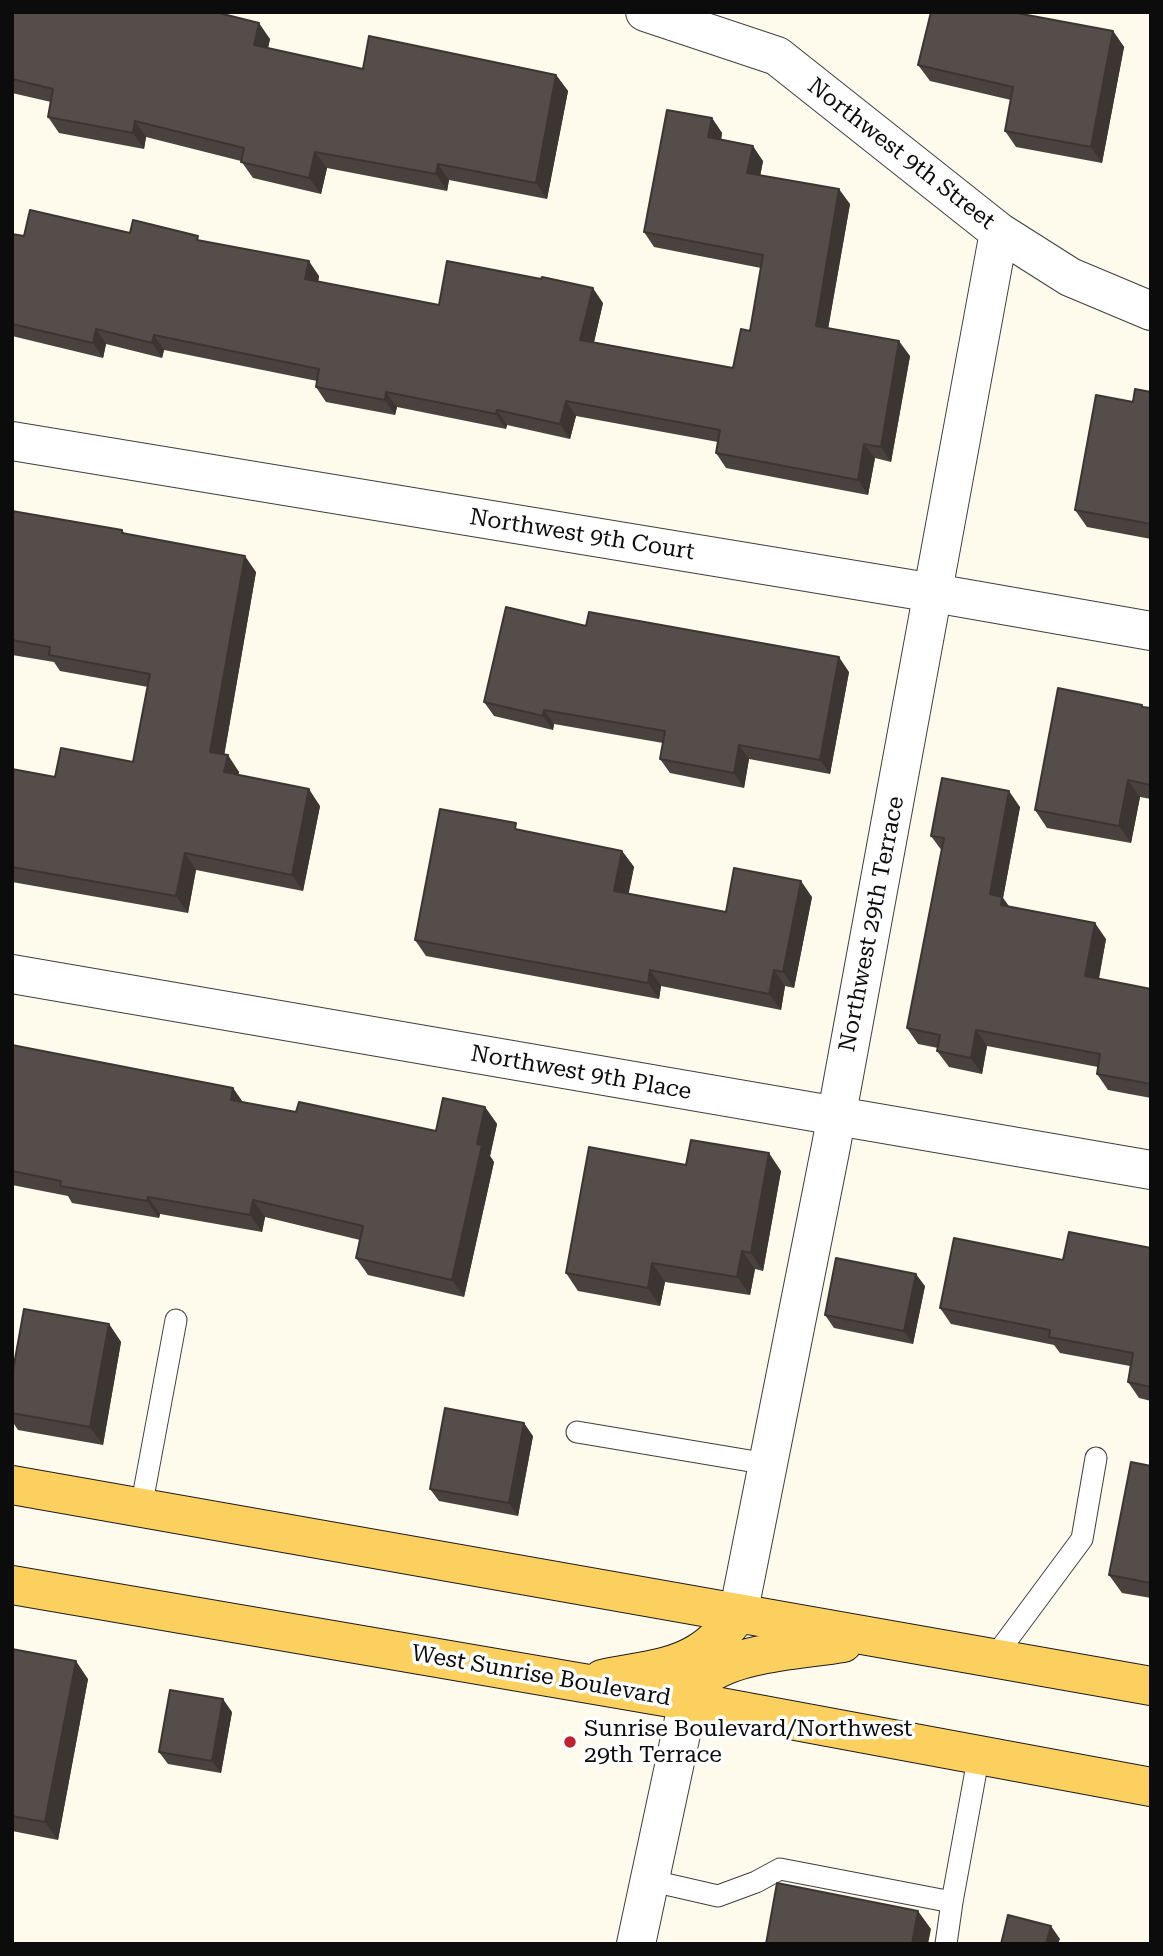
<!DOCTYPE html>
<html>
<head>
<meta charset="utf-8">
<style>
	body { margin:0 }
	#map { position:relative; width:1163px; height:1956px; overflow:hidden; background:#fffbec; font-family:"Roboto Serif",serif }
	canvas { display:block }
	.frame { position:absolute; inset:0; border:14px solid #0c0c0c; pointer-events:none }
</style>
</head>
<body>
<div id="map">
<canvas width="1163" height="1956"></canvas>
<div class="frame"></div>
</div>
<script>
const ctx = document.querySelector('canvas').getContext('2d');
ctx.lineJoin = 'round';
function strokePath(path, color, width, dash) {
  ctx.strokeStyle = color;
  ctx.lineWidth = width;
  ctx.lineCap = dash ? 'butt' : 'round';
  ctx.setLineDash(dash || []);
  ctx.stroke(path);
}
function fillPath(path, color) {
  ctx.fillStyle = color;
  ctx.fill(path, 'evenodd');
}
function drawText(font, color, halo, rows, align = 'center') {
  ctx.font = font + ' "Roboto Serif",serif';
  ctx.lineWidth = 7;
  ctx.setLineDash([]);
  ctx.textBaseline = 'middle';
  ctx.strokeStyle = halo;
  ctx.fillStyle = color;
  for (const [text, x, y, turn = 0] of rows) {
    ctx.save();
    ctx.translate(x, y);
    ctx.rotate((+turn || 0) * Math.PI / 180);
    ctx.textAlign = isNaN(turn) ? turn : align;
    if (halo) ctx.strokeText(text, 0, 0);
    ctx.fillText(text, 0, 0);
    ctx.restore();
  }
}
const service = new Path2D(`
	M577 1432 768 1464
	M141 1508 176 1320
	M993 1659 1082 1539 1096 1458
	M648 1880 718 1896 756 1882 780 1869 952 1902 979 1754
	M946 1944 952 1902`);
const minor = new Path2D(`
	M645 12 777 56 999 232 1070 277 1151 311
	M12 441 934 593 1151 631
	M12 974 1151 1170
	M738 1615 831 1146 999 232
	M636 1944 688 1701`);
const primary = new Path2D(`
	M12 1485 1151 1686
	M12 1585 688 1701 1151 1787
	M602 1679C633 1672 671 1670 698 1653 714 1644 726 1629 738 1615
	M688 1701C692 1694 696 1683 703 1678 736 1652 801 1650 843 1643`);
const wall = new Path2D(`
	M12 12 270 39 268 48 363 69 556 75 568 91 547 199 449 180 447 191 327 168 321 194 253 178 241 161 146 137 144 149 59 133 48 117 51 102 12 93Z
	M1113 31 1124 47 1102 163 1016 147 1005 131 1011 100 930 81 918 65Z
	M712 118 722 133 721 140 763 161 760 176 850 204 828 328 910 356 891 462 875 458 868 495 726 468 716 453 718 442 576 416 570 439 507 425 506 429 397 407 395 415 326 402 316 387 317 381 164 350 162 358 106 344 103 358 12 336V234L24 236 130 233 201 241 319 276 318 282 439 305 603 303 594 342 733 368 750 331 761 268 654 247 644 232Z
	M1151 392V539L1087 527 1075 510 1133 402Z
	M12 511 122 530 125 534 256 572 224 755 239 772 238 775 320 806 303 891 196 870 188 913 12 882V769L55 777 133 762 148 687 60 671 54 662 12 655Z
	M586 626 849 672 830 774 749 759 744 788 670 773 660 759 663 743 554 724 553 730 494 716 484 702Z
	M1142 705 1144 707 1151 708V799L1140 797 1131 843 1047 828 1035 810Z
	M1020 807 1003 898 1009 907 1106 939 1099 979 1151 989V1098L1108 1090 1097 1074 1098 1067 987 1046 982 1074 949 1067 937 1051 938 1048 918 1044 907 1028 942 851 931 836Z
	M521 830 622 851 634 867 628 894 726 912 812 897 794 988 785 986 781 1010 661 986 659 999 426 956 415 940Z
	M12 1045 233 1088 242 1102 296 1112 436 1131 485 1107 497 1124 490 1156 494 1162 464 1297 368 1275 356 1258 360 1240 265 1217 262 1232 160 1214 159 1218 72 1203 68 1196 12 1185Z
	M686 1165 781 1171 763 1271 755 1269 750 1295 665 1282 660 1306 578 1291 566 1273Z
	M1151 1248V1401L1139 1398 1128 1382 1130 1366 1060 1353 1054 1345 951 1324 940 1308 1063 1260Z
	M925 1286 913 1344 834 1328 825 1315Z
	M109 1324 121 1342 103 1445 18 1430 12 1421V1376Z
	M533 1436 518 1516 439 1501 430 1489Z
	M1151 1466V1598L1122 1593 1109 1575Z
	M12 1649 88 1679 58 1840 12 1831Z
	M232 1712 221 1773 168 1764 159 1752Z`);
const shadedWall = new Path2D(`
	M259 23 270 39 265 61 254 45Z
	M1113 31 1124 47 1102 163 1091 147Z
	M556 75 568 91 547 199 536 183Z
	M712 118 722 133 719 152 708 137Z
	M135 121 146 137 144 149 133 133Z
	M753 146 763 161 758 188 747 173Z
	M315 152 327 168 321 194 309 178Z
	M438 164 449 180 447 191 436 174Z
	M839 189 850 204 826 341 816 326Z
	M309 261 319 276 316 294 305 279Z
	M593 288 603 303 591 355 580 340Z
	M96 329 106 344 103 358 93 343Z
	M154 335 164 350 162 358 152 343Z
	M899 341 910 356 891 462 881 447Z
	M386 392 397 407 395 415 385 400Z
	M566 401 576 416 570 439 560 424Z
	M497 410 507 425 506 429 496 414Z
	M864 444 875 458 868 495 858 480Z
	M245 556 256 572 222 768 210 752Z
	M839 657 849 672 830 774 820 760Z
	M544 710 554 724 553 730 543 716Z
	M739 745 749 759 744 788 734 773Z
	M228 755 239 772 236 789 224 772Z
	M1128 780 1140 797 1131 843 1119 826Z
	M309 789 320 806 303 891 292 875Z
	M1009 791 1020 807 1003 898 1014 913 1012 921 990 894Z
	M622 851 634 867 626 907 614 891Z
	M185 853 196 870 188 913 176 896Z
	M801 881 812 897 794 988 783 972Z
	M1095 923 1106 939 1096 992 1085 976Z
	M650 970 661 986 659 999 648 983Z
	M774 970 785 986 781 1010 769 994Z
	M976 1030 987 1046 982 1074 971 1058Z
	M233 1088 245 1105 231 1100Z
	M485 1107 497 1124 490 1156 494 1162 464 1297 452 1280 477 1144Z
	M769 1153 781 1171 763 1271 751 1253Z
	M148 1197 160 1214 159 1218 147 1201Z
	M253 1200 265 1217 262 1232 250 1215Z
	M742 1251 755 1269 750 1295 737 1277Z
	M652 1263 665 1282 660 1306 648 1288Z
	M916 1274 925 1286 913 1344 904 1331Z
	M109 1324 121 1342 103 1445 90 1427Z
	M524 1423 533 1436 518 1516 509 1503Z
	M76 1661 88 1679 58 1840 45 1822Z
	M223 1699 232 1712 221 1773 212 1761Z
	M918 1911 931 1929 928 1944H912Z
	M1051 1926 1060 1939 1058 1944H1046Z`);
const building = new Path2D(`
	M12 12H215L259 23 254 45 363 69 369 36 556 75 536 183 438 164 436 174 315 152 309 178 241 162 244 148 135 121 133 133 48 117 53 89 12 79Z
	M931 12H1011L1113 31 1091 147 1005 131 1013 87 918 65Z
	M667 110 712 118 708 137 753 146 747 173 839 189 816 326 899 341 881 447 864 444 858 480 716 453 720 430 566 401 560 424 497 410 496 414 386 392 385 400 316 387 319 369 154 335 152 343 96 329 93 343 12 324V234L24 236 30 210 130 233 133 220 198 236 197 240 309 261 305 279 439 305 447 261 541 279 542 277 593 288 580 340 733 368 741 329 750 331 763 255 644 232Z
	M1135 389 1151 392V524L1075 510 1096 395 1133 402Z
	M12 511 122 530V533L245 556 210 752 228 755 224 772 309 789 292 875 185 853 176 896 12 867V769L55 777 61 748 133 762 150 674 49 655 50 647 12 640Z
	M506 607 586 626 589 612 839 657 820 760 739 745 734 773 660 759 665 731 544 710 543 716 484 702Z
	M1058 688 1142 705V707L1151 708V785L1128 780 1119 826 1035 810Z
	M942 778 1009 791 990 894 1002 897 1001 905 1095 923 1085 976 1151 989V1084L1097 1074 1100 1054 976 1030 971 1058 937 1051 940 1035 907 1028 944 838 931 836Z
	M440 809 516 823 515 829 622 851 614 891 726 912 734 868 801 881 783 972 774 970 769 994 650 970 648 983 415 940Z
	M12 1045 233 1088 231 1100 296 1112 299 1102 436 1131 443 1098 485 1107 477 1144 482 1145 452 1280 356 1258 363 1226 253 1200 250 1215 148 1197 147 1201 60 1186 61 1181 12 1171Z
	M691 1140 769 1153 751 1253 742 1251 737 1277 652 1263 648 1288 566 1273 589 1147 686 1165Z
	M1069 1232 1151 1248V1387L1128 1382 1133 1353 1049 1337 1050 1330 940 1308 954 1238 1063 1260Z
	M836 1258 916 1274 904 1331 825 1315Z
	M24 1309 109 1324 90 1427 12 1413V1376Z
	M445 1408 524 1423 509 1503 430 1489Z
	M1131 1462 1151 1466V1583L1109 1575Z
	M12 1649 76 1661 45 1822 12 1816Z
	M170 1690 223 1699 212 1761 159 1752Z
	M777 1883 918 1911 912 1944H766Z
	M1008 1915 1051 1926 1046 1944H1001Z`);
const markers = [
	[570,1742,7,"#bf222f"]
];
const streetNames = [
	["Northwest 9th Street",901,154,38],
	["Northwest 9th Court",582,535,9],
	["Northwest 29th Terrace",872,924,-79],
	["Northwest 9th Place",581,1073,10],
	["West Sunrise Boulevard",541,1676,10]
];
const poiNames = [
	["Sunrise Boulevard/Northwest",584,1729],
	["29th Terrace",584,1755]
];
strokePath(service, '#3f3f3f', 23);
strokePath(minor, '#3f3f3f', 40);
strokePath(primary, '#1d1d1d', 40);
strokePath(service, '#fff', 21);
strokePath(minor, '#fff', 38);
strokePath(primary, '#fcd05f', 38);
fillPath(wall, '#49423f');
fillPath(shadedWall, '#3c3633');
fillPath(building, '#554d49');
strokePath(building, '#3c3633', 2);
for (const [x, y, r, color] of markers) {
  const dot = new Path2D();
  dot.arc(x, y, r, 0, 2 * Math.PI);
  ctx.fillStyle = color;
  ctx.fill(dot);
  strokePath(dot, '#fff', 2.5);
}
drawText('23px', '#0c0c0c', '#fff', streetNames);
drawText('23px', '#0c0c0c', '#fff', poiNames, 'left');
</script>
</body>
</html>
